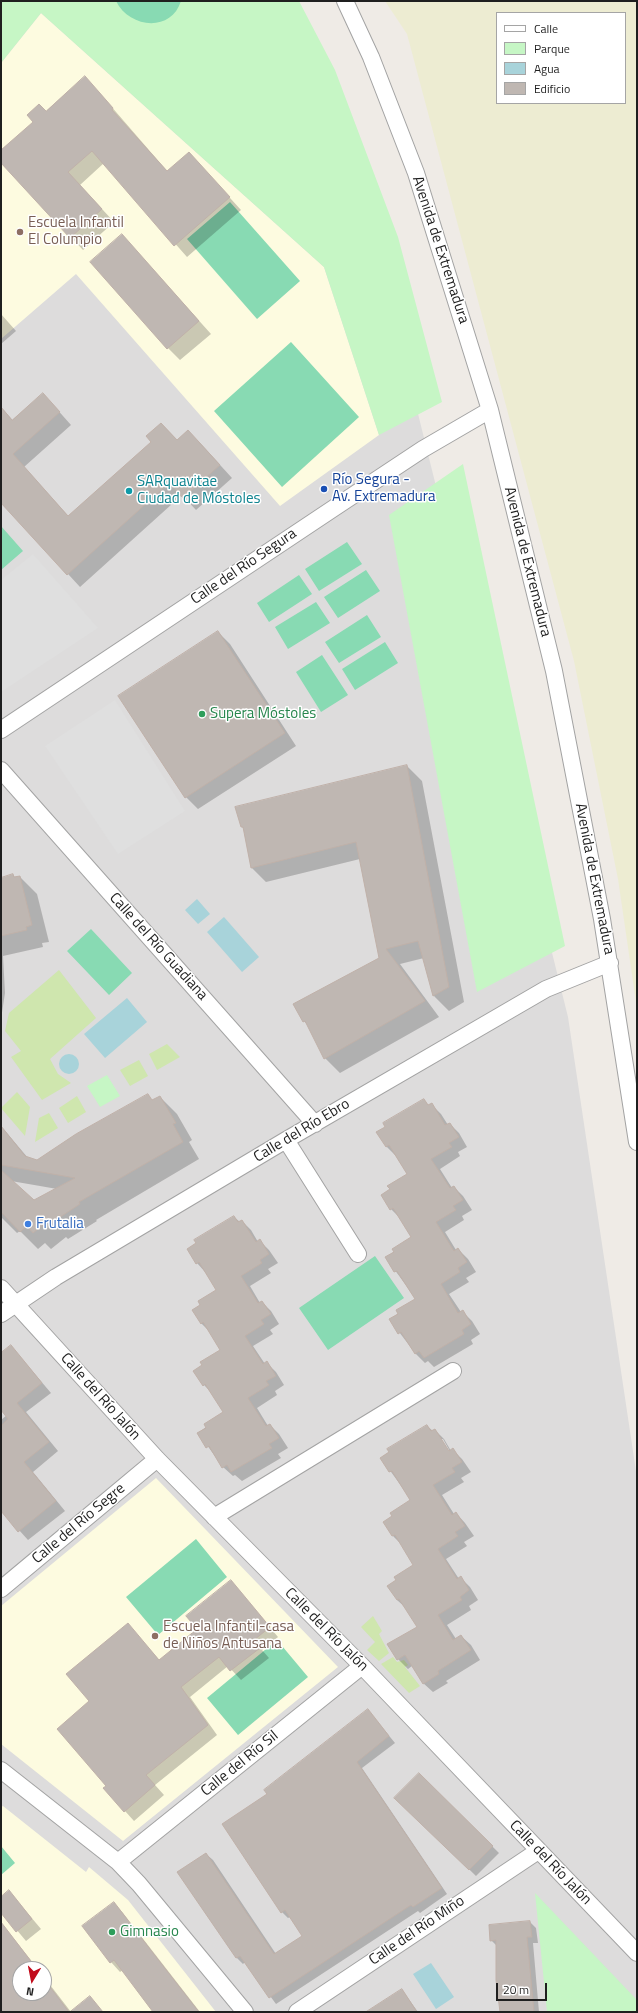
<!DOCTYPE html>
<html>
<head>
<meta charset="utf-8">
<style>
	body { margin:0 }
	#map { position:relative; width:638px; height:2013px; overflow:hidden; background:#efebe6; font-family:"Titillium Web",sans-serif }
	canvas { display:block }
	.frame { position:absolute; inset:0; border:2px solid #1f1f1f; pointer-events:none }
	.legend { position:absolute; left:496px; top:12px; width:130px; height:92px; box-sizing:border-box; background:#fff; border:1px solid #a5a5a5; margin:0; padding:5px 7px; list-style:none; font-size:12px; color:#1f1f1f }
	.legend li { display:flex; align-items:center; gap:8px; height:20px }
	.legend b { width:20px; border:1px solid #a5a5a5 }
	.north { position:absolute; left:12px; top:1961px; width:40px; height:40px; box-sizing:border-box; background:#fff; border:1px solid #a5a5a5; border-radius:50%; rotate:190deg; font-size:11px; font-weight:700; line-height:16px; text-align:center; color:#1f1f1f }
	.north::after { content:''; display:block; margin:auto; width:14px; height:18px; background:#c20b1b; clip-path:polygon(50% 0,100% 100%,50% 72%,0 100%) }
	.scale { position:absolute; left:496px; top:1983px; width:51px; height:18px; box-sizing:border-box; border:2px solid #1f1f1f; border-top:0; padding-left:5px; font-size:12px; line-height:14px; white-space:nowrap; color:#1f1f1f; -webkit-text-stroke:3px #fff; paint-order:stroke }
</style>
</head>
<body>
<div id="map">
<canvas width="638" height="2013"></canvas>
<div class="frame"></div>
<ul class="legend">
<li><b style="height:5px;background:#fff"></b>Calle</li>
<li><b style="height:11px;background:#c6f6c5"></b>Parque</li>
<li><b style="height:11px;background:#a8d3da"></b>Agua</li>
<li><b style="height:11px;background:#bfb7b2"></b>Edificio</li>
</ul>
<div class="north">N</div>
<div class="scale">20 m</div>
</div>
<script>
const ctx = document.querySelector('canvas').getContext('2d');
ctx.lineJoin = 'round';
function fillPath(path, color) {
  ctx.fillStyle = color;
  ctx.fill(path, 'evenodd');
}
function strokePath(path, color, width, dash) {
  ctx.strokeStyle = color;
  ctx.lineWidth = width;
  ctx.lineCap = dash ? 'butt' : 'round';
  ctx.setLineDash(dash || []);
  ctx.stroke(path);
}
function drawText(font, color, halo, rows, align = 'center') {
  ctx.font = font + ' "Titillium Web",sans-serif';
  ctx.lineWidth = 3;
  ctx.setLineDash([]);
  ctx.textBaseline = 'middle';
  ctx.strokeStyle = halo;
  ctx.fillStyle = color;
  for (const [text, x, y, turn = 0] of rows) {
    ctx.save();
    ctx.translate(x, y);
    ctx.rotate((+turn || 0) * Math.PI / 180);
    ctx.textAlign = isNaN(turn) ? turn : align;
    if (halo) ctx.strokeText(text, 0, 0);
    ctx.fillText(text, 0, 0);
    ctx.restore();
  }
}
const residential = new Path2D(`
	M1 1 333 72 568 1017 637 1478V2012H1ZM20 1969H44V1993H20Z`);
const education = new Path2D(`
	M41 13 324 267 379 435 280 506 76 274 1 339V63Z
	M156 1478 338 1667 123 1841 1 1744V1606Z
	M3 1806 86 1872 89 1867 128 1900 216 2012H1V1807ZM20 1969H44V1993H20Z`);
const farmland = new Path2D(`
	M385 1H637V1009L618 879 574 661 407 34ZM497 13H625V103H497Z`);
const grass = new Path2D(`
	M59 970 96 1018 50 1059 58 1074 71 1083 42 1100 11 1057 21 1051 5 1031 9 1013Z
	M167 1044 180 1057 157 1070 149 1054Z
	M139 1060 148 1076 130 1086 120 1070Z
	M17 1092 30 1107 25 1136 1 1108Z
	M77 1096 86 1112 68 1123 59 1108Z
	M49 1113 58 1128 35 1142 39 1118Z
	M373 1616 382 1631 379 1634 389 1653 379 1661 367 1650 375 1642 361 1627Z
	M393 1657 397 1662 404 1660 408 1665 405 1667 420 1686 409 1693 381 1664Z`);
const park = new Path2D(`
	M1 1H299L335 70 398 237 442 402 379 435 324 267 41 13 1 63Z
	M463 464 565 946 477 992 389 515Z
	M107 1075 120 1096 100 1107 87 1086Z
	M535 1893 637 2000V2012H547Z`);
const pitch = new Path2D(`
	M116 1H181C171 33 129 28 116 1Z
	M230 202 300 281 257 319 187 239Z
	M291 342 359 417 282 487 214 411Z
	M1 526 23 551 1 570Z
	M347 542 362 564 319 591 305 569Z
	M366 570 380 591 338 618 324 597Z
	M299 575 312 594 269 622 257 603Z
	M316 602 330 623 288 649 275 627Z
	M367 615 381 637 339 663 325 642Z
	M385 642 398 663 355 690 342 669Z
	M322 655 348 695 321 712 296 672Z
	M91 929 132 973 109 995 67 951Z
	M375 1256 404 1298 328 1350 299 1308Z
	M196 1539 227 1577 158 1635 126 1597Z
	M277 1640 308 1677 238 1735 207 1698Z
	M1 1846 15 1863 1 1875Z`);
const parking = new Path2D(`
	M33 554 98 628 1 692V580Z
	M115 700 185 811 118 854 45 746Z`);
const water = new Path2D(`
	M197 899 210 914 198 924 185 910Z
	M224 917 259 957 242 972 207 932Z
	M127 998 147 1022 105 1058 84 1034Z
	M59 1064a10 10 0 1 1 20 0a10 10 0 1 1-20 0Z
	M431 1963 454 1997 436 2009 413 1974Z`);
const shadow = new Path2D(`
	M97 90 168 172 189 153 241 210 187 257 104 163 80 185 114 222 83 250 1 162V152L46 112Z
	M122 235 211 334 180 360 168 348Z
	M1 314 16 331 1 344Z
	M1 407 13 421 55 407 71 425 24 467 69 517 153 442 161 424 178 441 200 443 232 478 196 510 182 495 80 587 1 501Z
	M218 632 230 644 296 746 198 809 186 797Z
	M407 766 422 781 464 1002 449 1011 434 996 424 958 400 964 439 1017 340 1073 325 1058 309 1026 304 1021 380 958 360 859 266 882 251 867 244 829 242 827Z
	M13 875 15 878 20 877 37 894 49 942 42 943 43 947 3 956 5 993 1 1019V879Z
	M160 1097 177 1114 192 1140 189 1142 199 1159 96 1220 97 1221 68 1239 66 1237 51 1249 45 1243 38 1249 20 1231 17 1233 1 1217V1126L28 1158 38 1161ZM11 1181 40 1186 57 1189 34 1202Z
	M424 1100 429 1106 431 1104 441 1114 448 1125 450 1124 459 1133 467 1147 458 1152 460 1156 440 1169 452 1188 454 1187 463 1196 472 1210 462 1216 464 1220 445 1232 456 1250 458 1249 468 1259 476 1272 466 1278 469 1282 449 1294 461 1312 462 1311 472 1321 480 1334 471 1340 473 1344 434 1367 428 1361 425 1363 415 1353 390 1320 416 1299 386 1258 412 1237 400 1218 391 1209 408 1175 396 1156 386 1146Z
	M234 1217 240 1222 242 1221 251 1230 258 1242 260 1241 269 1250 278 1263 268 1269 271 1273 250 1286 260 1303 262 1302 271 1311 279 1324 270 1330 273 1334 253 1346 265 1364 267 1363 276 1372 284 1385 275 1391 277 1395 257 1408 268 1426 270 1425 279 1434 288 1448 278 1454 281 1458 242 1481 235 1475 233 1476 223 1467 198 1433 225 1413 213 1394 204 1385 222 1350 211 1333 201 1323 202 1305 218 1290 206 1273 197 1263Z
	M11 1346 51 1393 26 1412 58 1451 33 1472 65 1511 28 1540 1 1510V1420L7 1415 1 1408V1354Z
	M427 1426 433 1431 435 1430 444 1439 451 1451 453 1450 462 1459 471 1472 461 1478 464 1482 442 1495 454 1514 456 1513 465 1523 474 1536 464 1542 467 1546 446 1559 459 1579 461 1578 470 1587 478 1600 469 1606 471 1610 447 1625 456 1639 461 1636 471 1645 480 1660 446 1681 448 1683 433 1692 423 1683 412 1666 408 1669 398 1659 418 1627 407 1609 397 1600 415 1565 403 1546 393 1536V1516L412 1501 381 1458ZM440 1439H443L452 1455 451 1456Z
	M231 1581 278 1637 262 1650 269 1658 241 1680 228 1666 190 1697 217 1735 155 1785 164 1795 134 1821 125 1811 107 1786 91 1701 128 1625 160 1661 199 1629Z
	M368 1710 395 1743 362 1768 447 1894 420 1913 418 1911 276 2004 245 1962 243 1964 236 1957 206 1854 213 1860 276 1954 303 1936 290 1917 288 1918 282 1912 269 1794Z
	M419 1774 499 1853 476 1876 396 1798Z
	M9 1891 41 1929 26 1941 1 1911V1898Z
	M114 1903 123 1913 200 2012H154L123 1970 120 1972 111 1962 83 1926Z
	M530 1922 536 1928 538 1943H533L539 2012H501L497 1946 491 1940Z
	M6 1929 38 1969H20V1993H44V1977L71 2012H1V1933Z
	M402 1990 418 2012H368Z`);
const building = new Path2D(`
	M85 76 113 108 112 110 167 171 189 152 230 197 174 246 92 151 68 172 102 209 70 238 1 163V150L33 122 27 115 39 104 46 111Z
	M122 234 199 321 167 349 90 262Z
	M43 393 60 412 13 454 68 516 151 442 146 436 161 423 177 440 188 430 220 465 183 498 169 483 67 575 1 503V407L12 420Z
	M218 631 285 733 185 798 118 696Z
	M407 765 449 987 433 996 418 941 386 949 425 1001 324 1059 305 1021 303 1022 293 1004 379 958 356 842 251 868 243 827H241L235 807Z
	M13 874 14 877 20 876 32 925 26 927 27 930 1 936V878Z
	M148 1094 152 1100 160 1096 176 1123 173 1124 183 1142 79 1202 80 1204 51 1223 49 1220 33 1233 27 1226 20 1232 1 1212V1170L34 1200 75 1178 1 1165V1126L25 1156 37 1160 76 1134Z
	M424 1099 428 1105 432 1103 445 1125 450 1123 459 1137 449 1143 452 1147 431 1159 450 1188 454 1186 463 1200 453 1206 456 1210 436 1222 454 1251 458 1248 467 1262 458 1268 460 1272 441 1284 458 1313 463 1310 471 1324 462 1330 464 1334 424 1358 419 1351 415 1354 401 1332 398 1334 389 1319 398 1314 396 1310 415 1299 397 1271 394 1272 385 1257 394 1252 392 1249 411 1237 393 1208 390 1210 381 1195 390 1189 387 1186 407 1174 389 1145 386 1147 376 1132 385 1127 383 1123Z
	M234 1216 238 1222 242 1220 256 1242 260 1239 269 1254 260 1260 262 1263 241 1276 258 1303 262 1301 271 1314 261 1320 264 1324 245 1336 263 1364 267 1361 276 1376 266 1381 269 1385 248 1398 266 1426 270 1424 279 1438 269 1444 272 1448 231 1472 227 1465 222 1468 209 1446 206 1448 197 1433 206 1428 204 1424 223 1412 205 1384 203 1386 193 1371 202 1365 200 1362 220 1350 203 1322 201 1324 192 1310 200 1305 198 1301 216 1290 199 1262 196 1264 187 1249 196 1243 194 1240Z
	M11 1345 42 1383 17 1403 49 1442 24 1462 56 1501 18 1532 1 1511V1426L8 1419 1 1410V1353Z
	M427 1425 431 1431 435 1429 449 1451 453 1448 462 1462 452 1468 455 1472 433 1485 452 1515 456 1512 465 1526 455 1532 458 1536 438 1549 457 1579 461 1576 469 1590 460 1597 462 1600 438 1615 453 1640 461 1635 471 1650 438 1671 439 1674 423 1684 405 1655 397 1660 387 1644 417 1627 399 1599 397 1600 387 1586 396 1580 394 1577 413 1565 395 1535 392 1536 383 1522 392 1516 390 1513 410 1500 392 1471 389 1472 380 1458 389 1452 387 1449Z
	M231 1580 270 1627 254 1640 260 1648 230 1671 219 1657 181 1687 208 1725 146 1775 155 1785 124 1812 103 1788 106 1786 57 1729 89 1701 66 1674 128 1623 159 1660 197 1629 186 1616Z
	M368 1709 389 1736 357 1762 442 1888 413 1907 411 1905 269 1998 240 1956 236 1958 177 1872 206 1853 274 1954 302 1936 285 1910 281 1913 222 1824 267 1794 264 1790Z
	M419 1773 493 1846 469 1870 394 1798Z
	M9 1890 32 1919 16 1932 1 1913V1897Z
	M114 1902 153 1953 199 2012H153L114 1960 110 1963 82 1926Z
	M530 1921 532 1937H527L534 2012H500L496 1980V1940L490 1941 489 1925Z
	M1 1922 37 1969H20V1993H44V1979L69 2012H1Z
	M402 1989 417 2012H366Z
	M90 1996 103 2012H70Z`);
const minor = new Path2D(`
	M345 1 371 57 416 173 490 410 554 671 602 919 637 1142
	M1 730 334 508 423 449 490 410
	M1 770 315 1124
	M286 1140 358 1254
	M1 1288 157 1459 362 1666 637 1953
	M1 1314 56 1277 286 1140 546 989 610 963
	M214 1517 453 1371
	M1 1589 157 1459
	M1 1770 118 1862 139 1884 245 2012
	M118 1862 362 1666
	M297 2012 538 1851`);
const markers = [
	[20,232,4,"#8d6e63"],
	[324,489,4,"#1a4fb4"],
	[129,491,4,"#0f9aa8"],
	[202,714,4,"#2e9e5b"],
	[28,1224,4,"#3f7fe0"],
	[155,1636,4,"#8d6e63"],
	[112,1932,4,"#2e9e5b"]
];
const educationNames = [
	["Escuela Infantil",28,223],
	["El Columpio",28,240],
	["Escuela Infantil-casa",163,1627],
	["de Niños Antusana",163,1644]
];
const streetNames = [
	["Avenida de Extremadura",440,250,72],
	["Avenida de Extremadura",527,562,76],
	["Calle del Río Segura",244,567,-34],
	["Avenida de Extremadura",594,879,79],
	["Calle del Río Guadiana",158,947,48],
	["Calle del Río Ebro",302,1131,-31],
	["Calle del Río Jalón",100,1397,48],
	["Calle del Río Segre",79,1524,-40],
	["Calle del Río Jalón",326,1630,45],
	["Calle del Río Sil",240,1764,-39],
	["Calle del Río Jalón",550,1863,46],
	["Calle del Río Miño",417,1931,-34]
];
const transitNames = [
	["Río Segura -",332,480],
	["Av. Extremadura",332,497]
];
const cultureNames = [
	["SARquavitae",137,482],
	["Ciudad de Móstoles",137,499]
];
const leisureNames = [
	["Supera Móstoles",210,714],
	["Gimnasio",120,1932]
];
const shopNames = [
	["Frutalia",36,1224]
];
fillPath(residential, '#dddcdc');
fillPath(education, '#fdfbe0');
fillPath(farmland, '#edecd2');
fillPath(grass, '#cfe6ae');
fillPath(park, '#c6f6c5');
fillPath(pitch, '#88dab3');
fillPath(parking, '#dfdfdf');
fillPath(water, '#a8d3da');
fillPath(shadow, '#0003');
fillPath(building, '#bfb7b2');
strokePath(building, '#c0b1a9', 1);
strokePath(minor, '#a3a3a3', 18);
strokePath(minor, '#fff', 16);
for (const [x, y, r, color] of markers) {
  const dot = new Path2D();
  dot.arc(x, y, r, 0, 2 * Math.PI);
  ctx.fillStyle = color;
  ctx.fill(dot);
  strokePath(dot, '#fff', 1.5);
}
drawText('15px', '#785e54', '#fff', educationNames, 'left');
drawText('15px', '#1f1f1f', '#fff', streetNames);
drawText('15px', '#164399', '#fff', transitNames, 'left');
drawText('15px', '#0d838f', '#fff', cultureNames, 'left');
drawText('15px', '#27864d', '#fff', leisureNames, 'left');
drawText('15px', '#366cbe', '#fff', shopNames, 'left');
</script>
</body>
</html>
